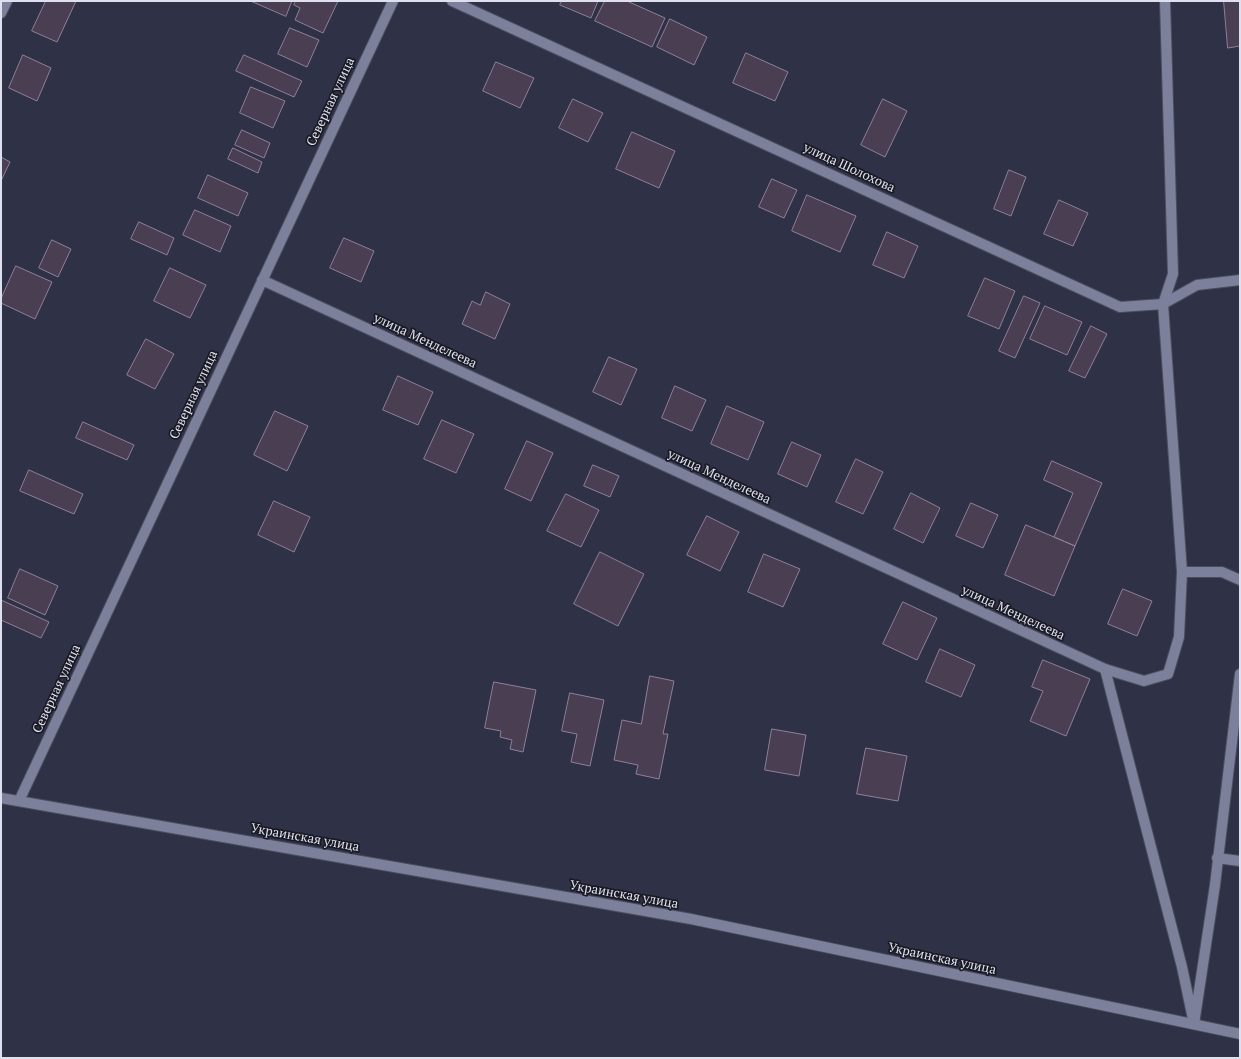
<!DOCTYPE html>
<html>
<head>
<meta charset="utf-8">
<style>
	body { margin:0 }
	#map { position:relative; width:1241px; height:1059px; overflow:hidden; background:#2f3147; font-family:"PT Serif",serif }
	canvas { display:block }
	.frame { position:absolute; inset:0; border:2px solid #dee0ef; pointer-events:none }
</style>
</head>
<body>
<div id="map">
<canvas width="1241" height="1059"></canvas>
<div class="frame"></div>
</div>
<script>
const ctx = document.querySelector('canvas').getContext('2d');
ctx.lineJoin = 'round';
function fillPath(path, color) {
  ctx.fillStyle = color;
  ctx.fill(path, 'evenodd');
}
function strokePath(path, color, width, dash) {
  ctx.strokeStyle = color;
  ctx.lineWidth = width;
  ctx.lineCap = dash ? 'butt' : 'round';
  ctx.setLineDash(dash || []);
  ctx.stroke(path);
}
function drawText(font, color, halo, rows, align = 'center') {
  ctx.font = font + ' "PT Serif",serif';
  ctx.lineWidth = 3.5;
  ctx.setLineDash([]);
  ctx.textBaseline = 'middle';
  ctx.strokeStyle = halo;
  ctx.fillStyle = color;
  for (const [text, x, y, turn = 0] of rows) {
    ctx.save();
    ctx.translate(x, y);
    ctx.rotate((+turn || 0) * Math.PI / 180);
    ctx.textAlign = isNaN(turn) ? turn : align;
    if (halo) ctx.strokeText(text, 0, 0);
    ctx.fillText(text, 0, 0);
    ctx.restore();
  }
}
const building = new Path2D(`
	M46 1H76L57 42 32 31Z
	M251 1H292L286 16Z
	M296 1H338L323 33 295 20 300 8 294 5Z
	M562 1H598L591 18 560 5Z
	M605 1H627L665 18 652 47 595 21Z
	M1224 1H1240V46L1228 48Z
	M670 19 707 37 694 65 657 47Z
	M290 28 319 40 307 67 278 54Z
	M746 53 788 72 775 101 733 83Z
	M23 55 51 68 37 101 9 88Z
	M244 55 302 81 294 97 236 71Z
	M496 62 534 78 520 108 483 91Z
	M251 87 285 101 273 128 240 113Z
	M573 99 603 113 588 142 559 128Z
	M883 99 907 111 885 157 861 145Z
	M242 130 270 143 264 158 235 145Z
	M632 132 675 151 659 188 616 169Z
	M233 148 262 162 258 173 228 159Z
	M1 157 10 162 1 181Z
	M1009 170 1026 177 1011 216 994 209Z
	M208 175 248 193 238 216 198 198Z
	M772 179 797 190 784 218 759 207Z
	M807 195 856 216 840 252 792 231Z
	M1059 200 1088 213 1073 246 1044 234Z
	M195 210 231 226 220 252 183 235Z
	M139 222 174 238 167 255 131 239Z
	M887 232 918 246 904 278 873 265Z
	M344 238 374 251 361 282 330 268Z
	M52 240 71 249 58 277 39 268Z
	M16 266 52 282 35 319 1 303V299Z
	M170 268 206 285 190 318 154 301Z
	M985 278 1015 291 999 329 968 316Z
	M486 292 510 304 495 339 462 324 472 301 480 305Z
	M1024 296 1040 303 1015 358 999 351Z
	M1045 306 1082 322 1067 355 1030 339Z
	M1091 326 1107 334 1085 378 1069 371Z
	M146 339 174 354 155 389 127 375Z
	M609 357 637 369 621 405 593 392Z
	M398 376 433 392 418 425 383 410Z
	M675 386 706 400 692 431 662 418Z
	M727 406 764 422 748 460 711 444Z
	M275 411 308 426 287 471 254 455Z
	M442 420 474 434 456 473 424 459Z
	M83 422 134 445 127 460 76 438Z
	M527 441 553 453 531 501 505 489Z
	M792 442 821 455 807 487 778 474Z
	M856 459 883 472 863 514 836 502Z
	M1052 461 1102 483 1075 546 1054 537 1073 493 1044 480Z
	M593 465 619 476 610 497 584 486Z
	M29 470 83 494 74 514 20 491Z
	M911 493 940 508 923 543 894 529Z
	M566 494 599 510 581 547 547 531Z
	M274 501 310 517 294 552 258 535Z
	M971 503 998 515 983 548 956 536Z
	M707 516 739 532 720 571 687 555Z
	M1026 525 1075 546 1054 596 1005 575Z
	M600 552 644 574 618 626 574 604Z
	M764 554 800 569 783 607 748 592Z
	M20 569 58 586 45 615 8 598Z
	M1123 589 1152 601 1137 636 1108 624Z
	M1 600 49 622 41 638 1 620Z
	M903 602 937 618 917 660 883 644Z
	M940 649 975 665 961 697 926 682Z
	M1043 660 1090 679 1066 736 1030 721 1043 691 1032 687Z
	M650 676 674 681 663 734H668L659 779 636 774 638 765 614 760 622 720 641 724Z
	M494 682 536 690 523 752 510 749 512 740 500 737 501 731 485 728Z
	M570 693 604 700 590 766 571 762 577 734 562 731Z
	M772 729 806 735 799 776 765 770Z
	M866 748 907 756 898 801 857 794Z`);
const service = new Path2D(`
	M1105 669 1182 967 1194 1024 1215 885 1240 674
	M1217 858 1240 861`);
const minor = new Path2D(`
	M452 1 1120 307 1163 304 1197 285 1240 280
	M1 13 7 1
	M262 280 1105 669 1144 681 1168 674 1179 637 1182 572 1163 304 1173 274 1165 1
	M1182 572H1222L1240 580
	M1 798 691 919 1240 1034
	M19 801 393 1`);
const streetNames = [
	["Северная улица",331,102,-65],
	["улица Шолохова",849,168,25],
	["улица Менделеева",425,341,25],
	["Северная улица",194,395,-65],
	["улица Менделеева",719,477,25],
	["улица Менделеева",1013,613,25],
	["Северная улица",57,689,-65],
	["Украинская улица",305,838,10],
	["Украинская улица",624,895,10],
	["Украинская улица",942,959,12]
];
fillPath(building, '#4a3e53');
strokePath(building, '#8e8098', 1);
strokePath(service, '#4b4d5f', 12);
strokePath(minor, '#4b4d5f', 12);
strokePath(service, '#7d809a', 10);
strokePath(minor, '#7d809a', 10);
drawText('13px', '#dee0ef', '#191a24', streetNames);
</script>
</body>
</html>
